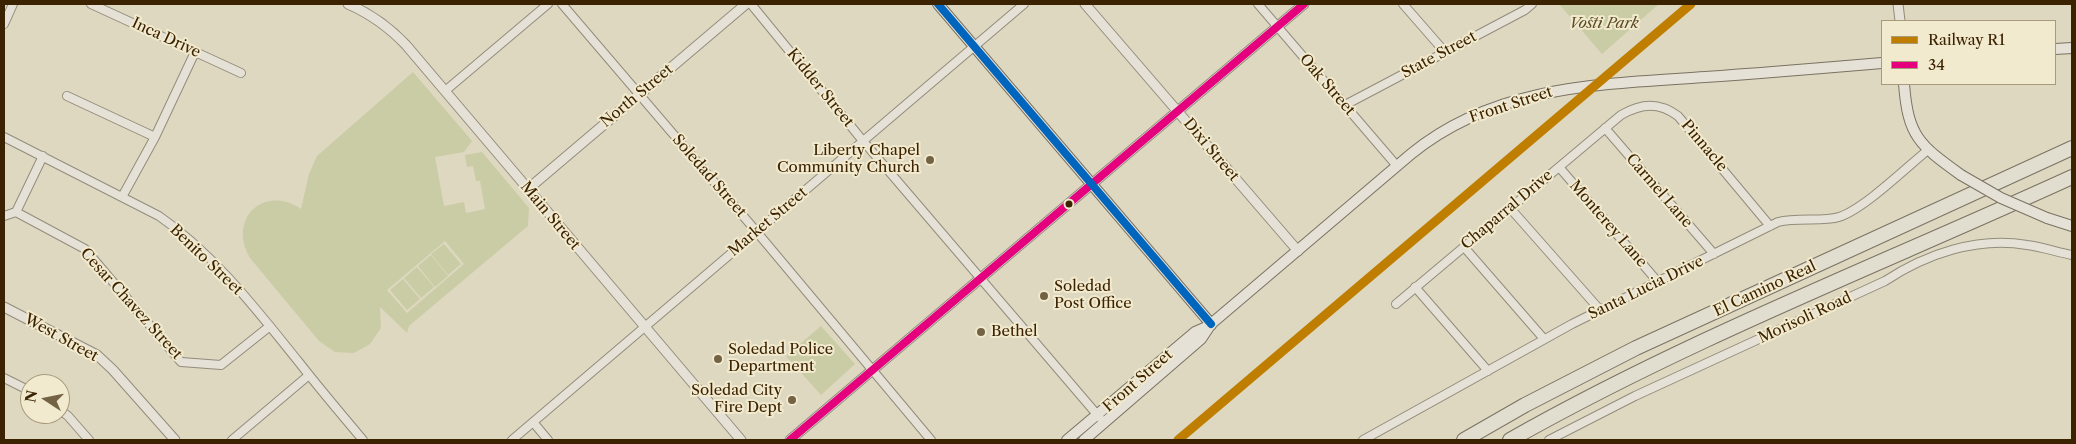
<!DOCTYPE html>
<html>
<head>
<meta charset="utf-8">
<style>
	body { margin:0 }
	#map { position:relative; width:2076px; height:444px; overflow:hidden; background:#ded8c1; font-family:"Libre Caslon Text",serif }
	canvas { display:block }
	.frame { position:absolute; inset:0; border:5px solid #3b2201; pointer-events:none }
	.legend { position:absolute; left:1881px; top:20px; width:175px; height:65px; box-sizing:border-box; background:#f2eace; border:1px solid #a99a7c; margin:0; padding:6px 9px; list-style:none; font-size:15px; color:#3b2201 }
	.legend li { display:flex; align-items:center; gap:10px; height:25px }
	.legend b { width:25px; border:1px solid #a99a7c }
	.north { position:absolute; left:20px; top:374px; width:50px; height:50px; box-sizing:border-box; background:#f2eace; border:1px solid #a99a7c; border-radius:50%; rotate:281deg; font-size:14px; font-weight:700; line-height:20px; text-align:center; color:#3b2201 }
	.north::after { content:''; display:block; margin:auto; width:18px; height:22px; background:#746244; clip-path:polygon(50% 0,100% 100%,50% 72%,0 100%) }
</style>
</head>
<body>
<div id="map">
<canvas width="2076" height="444"></canvas>
<div class="frame"></div>
<ul class="legend">
<li><b style="height:6px;background:#bf7e00"></b>Railway R1</li>
<li><b style="height:6px;background:#e5007d"></b>34</li>
</ul>
<div class="north">N</div>
</div>
<script>
const ctx = document.querySelector('canvas').getContext('2d');
ctx.lineJoin = 'round';
function fillPath(path, color) {
  ctx.fillStyle = color;
  ctx.fill(path, 'evenodd');
}
function strokePath(path, color, width, dash) {
  ctx.strokeStyle = color;
  ctx.lineWidth = width;
  ctx.lineCap = dash ? 'butt' : 'round';
  ctx.setLineDash(dash || []);
  ctx.stroke(path);
}
function drawText(font, color, halo, rows, align = 'center') {
  ctx.font = font + ' "Libre Caslon Text",serif';
  ctx.lineWidth = 4;
  ctx.setLineDash([]);
  ctx.textBaseline = 'middle';
  ctx.strokeStyle = halo;
  ctx.fillStyle = color;
  for (const [text, x, y, turn = 0] of rows) {
    ctx.save();
    ctx.translate(x, y);
    ctx.rotate((+turn || 0) * Math.PI / 180);
    ctx.textAlign = isNaN(turn) ? turn : align;
    if (halo) ctx.strokeText(text, 0, 0);
    ctx.fillText(text, 0, 0);
    ctx.restore();
  }
}
const green = new Path2D(`
	M1559 4H1659L1602 54Z
	M413 72 472 141 464 152 435 157 444 206 464 202 466 213 485 209 480 181H476L473 166 467 167 465 155 482 152 529 208 528 226 416 320 409 326 407 333 380 307 381 328 370 344 354 353 335 352 319 341 250 258C227 219 264 184 301 209L309 174 317 156ZM445 241 464 264 407 313 387 290Z
	M444 244 461 264 448 275 431 254Z
	M431 255 448 276 435 287 418 266Z
	M417 267 434 287 421 298 404 278Z
	M403 279 420 299 407 310 390 290Z
	M821 326 855 364 821 395 786 356Z`);
const minor = new Path2D(`
	M91 4 241 73
	M562 4 756 231 931 440
	M751 4 863 141 1100 418
	M1258 4 1397 166
	M1403 4 1444 51
	M4 24 13 4
	M445 91 548 4
	M67 96 155 137
	M1345 105 1525 10 1532 4
	M1605 128 1714 254
	M4 137 159 216C214 254 256 309 298 361 319 388 341 414 363 440
	M1559 167 1658 282
	M122 197 155 137 195 52
	M1510 208 1600 310
	M16 212 85 249 181 362 221 365 270 326
	M4 216 16 212 43 156
	M1464 247 1544 339
	M1415 287 1488 371
	M1396 304 1621 115C1642 103 1659 102 1678 116L1770 226
	M4 378 30 391
	M60 410 68 416 89 440
	M533 422 548 440
	M232 440 309 375
	M512 440 1024 4
	M1363 440 1572 324 1778 222C1797 217 1823 222 1839 217 1864 209 1907 167 1929 149
	M1549 440 1635 396 1885 281C1926 254 1978 236 2027 245 2042 247 2057 252 2072 255`);
const tertiary = new Path2D(`
	M348 4C371 14 389 27 406 45L741 440
	M1085 4 1298 251
	M1898 4 1900 21
	M528 189 746 4
	M4 307 97 355 113 370 175 440
	M790 440 1304 4`);
const secondary = new Path2D(`
	M938 4 1211 324
	M2055 49 2072 48
	M1904 84C1908 136 1919 145 1961 175
	M2047 218 2072 226
	M1067 440 1195 332 1211 325
	M1084 440 1201 339 1211 324 1411 154C1495 85 1602 84 1705 77 1764 73 1823 68 1882 63`);
const motorway = new Path2D(`
	M1464 440 1525 405 1636 348 2072 148
	M1510 440C1690 338 1884 263 2072 177`);
const secondaryBridge = new Path2D(`
	M1961 175 2001 198 2047 218`);
const bus1 = new Path2D(`
	M790 440 1304 4`);
const bus2 = new Path2D(`
	M938 4 1211 324`);
const rail1 = new Path2D(`
	M1178 440 1691 4`);
const markers = [
	[930,160,5,"#746244"],
	[1069,204,4.5,"#3b2201"],
	[1044,296,5,"#746244"],
	[981,332,5,"#746244"],
	[718,359,5,"#746244"],
	[792,400,5,"#746244"]
];
const parkNames = [
	["Vosti Park",1604,24]
];
const streetNames = [
	["Inca Drive",166,38,25],
	["State Street",1439,55,-28],
	["Oak Street",1327,85,49],
	["Kidder Street",820,88,51],
	["North Street",637,96,-40],
	["Front Street",1511,105,-18],
	["Pinnacle",1704,146,50],
	["Dixi Street",1211,150,50],
	["Soledad Street",709,176,49],
	["Carmel Lane",1659,191,49],
	["Chaparral Drive",1507,210,-40],
	["Main Street",550,216,50],
	["Market Street",768,222,-40],
	["Monterey Lane",1608,224,49],
	["Benito Street",206,260,44],
	["Santa Lucia Drive",1646,288,-26],
	["El Camino Real",1765,289,-25],
	["Cesar Chavez Street",131,304,48],
	["Morisoli Road",1805,318,-25],
	["West Street",61,338,29],
	["Front Street",1138,381,-41]
];
const poiNames = [
	["Liberty Chapel",920,151,"right"],
	["Community Church",920,168,"right"],
	["Soledad",1054,287],
	["Post Office",1054,304],
	["Bethel",991,332],
	["Soledad Police",728,350],
	["Department",728,367],
	["Soledad City",782,391,"right"],
	["Fire Dept",782,408,"right"]
];
fillPath(green, '#c9cca4');
strokePath(minor, '#928c7b', 10);
strokePath(tertiary, '#928c7b', 11);
strokePath(secondary, '#7a7262', 12);
strokePath(motorway, '#7a7262', 16);
strokePath(minor, '#e5e1d6', 8);
strokePath(tertiary, '#e5e1d6', 9);
strokePath(secondary, '#e5e1d6', 10);
strokePath(motorway, '#e1ddcf', 14);
strokePath(secondaryBridge, '#7a7262', 12, []);
strokePath(secondaryBridge, '#e5e1d6', 10);
strokePath(bus1, '#e5007d', 8);
strokePath(bus2, '#0065bd', 8);
strokePath(rail1, '#bf7e00', 9);
for (const [x, y, r, color] of markers) {
  const dot = new Path2D();
  dot.arc(x, y, r, 0, 2 * Math.PI);
  ctx.fillStyle = color;
  ctx.fill(dot);
  strokePath(dot, '#f2eace', 2);
}
drawText('italic 15px', '#5a4a24', '#f2eace', parkNames);
drawText('15px', '#3b2201', '#f2eace', streetNames);
drawText('15px', '#3b2201', '#f2eace', poiNames, 'left');
</script>
</body>
</html>
